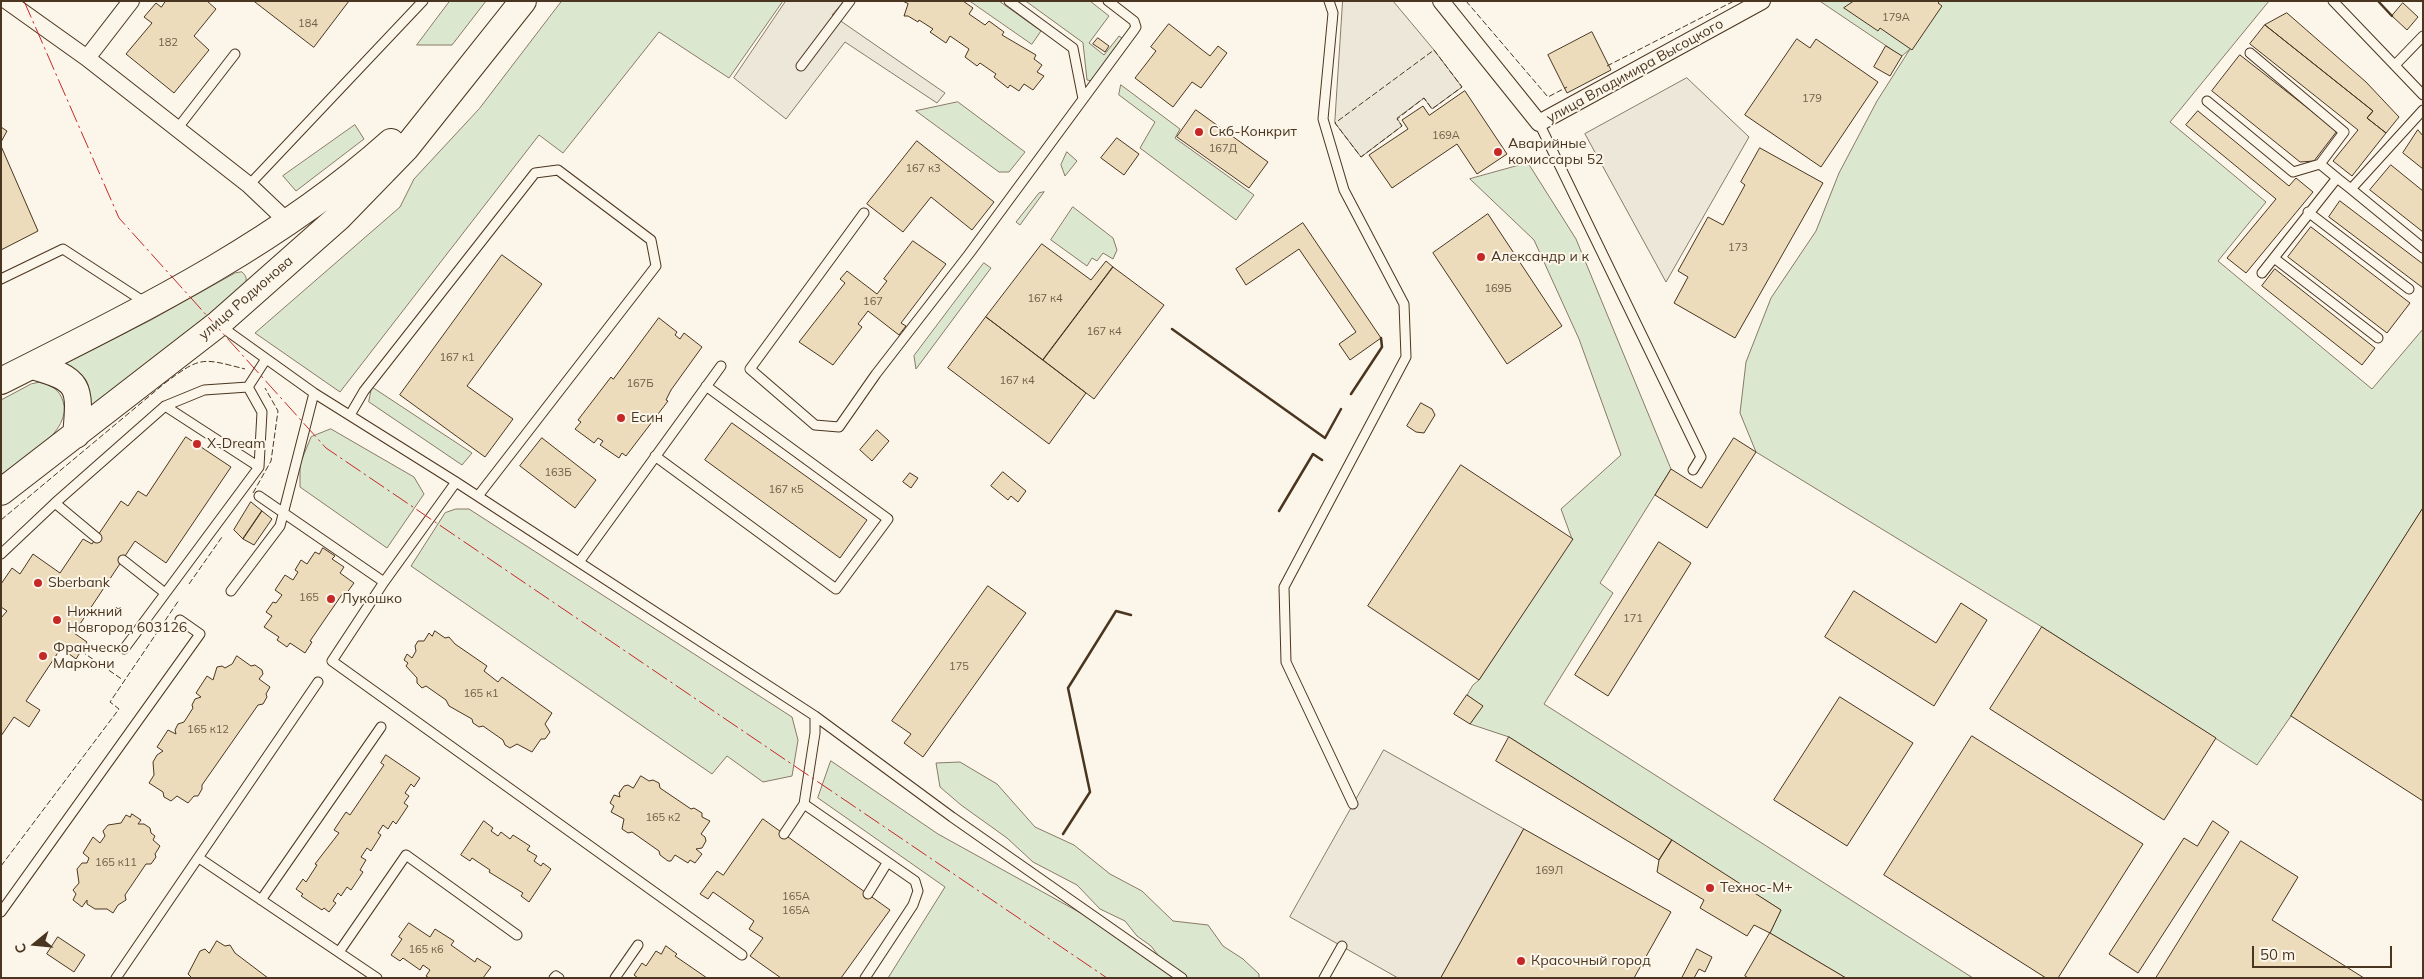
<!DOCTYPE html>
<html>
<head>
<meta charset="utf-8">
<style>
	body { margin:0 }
	#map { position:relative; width:2424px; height:979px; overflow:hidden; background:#fbf6e9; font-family:Mulish,sans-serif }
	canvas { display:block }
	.frame { position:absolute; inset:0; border:2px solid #4a3520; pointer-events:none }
	.north { position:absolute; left:10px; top:919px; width:50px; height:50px; -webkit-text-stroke:4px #fbf6e9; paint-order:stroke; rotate:253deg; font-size:14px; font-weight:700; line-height:20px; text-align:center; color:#4a3520 }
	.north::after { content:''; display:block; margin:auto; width:18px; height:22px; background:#4a3520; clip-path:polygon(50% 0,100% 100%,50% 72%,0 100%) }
	.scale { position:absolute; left:2252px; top:946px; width:140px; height:22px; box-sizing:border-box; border:2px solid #4a3520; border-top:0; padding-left:6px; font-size:15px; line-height:18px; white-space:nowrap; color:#4a3520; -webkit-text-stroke:4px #fbf6e9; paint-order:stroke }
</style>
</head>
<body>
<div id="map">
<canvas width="2424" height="979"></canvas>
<div class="frame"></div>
<div class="north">С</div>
<div class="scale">50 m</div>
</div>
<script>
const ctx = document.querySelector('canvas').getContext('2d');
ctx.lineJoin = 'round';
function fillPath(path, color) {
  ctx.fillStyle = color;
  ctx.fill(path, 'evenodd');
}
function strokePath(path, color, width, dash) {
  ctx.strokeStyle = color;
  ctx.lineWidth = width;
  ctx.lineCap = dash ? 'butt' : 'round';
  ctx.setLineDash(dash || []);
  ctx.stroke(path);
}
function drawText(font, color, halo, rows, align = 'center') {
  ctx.font = font + ' Mulish,sans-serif';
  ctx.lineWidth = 4;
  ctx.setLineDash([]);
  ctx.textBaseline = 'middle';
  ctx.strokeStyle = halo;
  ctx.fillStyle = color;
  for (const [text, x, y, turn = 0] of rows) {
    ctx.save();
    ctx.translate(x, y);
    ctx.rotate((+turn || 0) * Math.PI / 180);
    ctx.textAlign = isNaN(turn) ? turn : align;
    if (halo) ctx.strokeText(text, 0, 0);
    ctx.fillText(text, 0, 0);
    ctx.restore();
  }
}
const green = new Path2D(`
	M450 1H486L452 45H417Z
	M562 1H783L729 78 659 32 563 153 539 135 340 392 255 333 400 207 414 179 479 109Z
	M970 1H999L1041 31 1032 44Z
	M1026 1H1090L1109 16 1089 43 1104 55 1119 36 1125 40 1092 81 1087 80 1083 43Z
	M1820 1H2269L2170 122 2266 202 2218 261 2372 389 2423 329V508L2291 716 2257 765 2042 627 1756 452 1740 413 1746 362 1771 298 1816 231 1839 173 1877 101 1910 49 1902 56Z
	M1121 85 1180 129 1175 138 1254 195 1236 220 1140 148 1155 122 1119 95Z
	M958 102 1025 152 1009 172H999L916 111Z
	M355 125 364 139 296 191 283 176Z
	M1067 152 1077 161 1065 176 1061 165Z
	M1528 163 1576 239 1671 469 1600 583 1613 593 1544 704 1973 978H1846L1770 933 1781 910 1509 737 1470 724 1482 706 1467 695 1473 685 1479 680 1572 539 1561 509 1621 455 1579 339 1534 240 1470 179Z
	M1044 192 1020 225 1016 222 1039 193Z
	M1073 207 1113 238 1117 250 1113 259 1103 253 1097 261 1092 258 1087 266 1051 240Z
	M984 263 991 268 916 369 914 356Z
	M242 272C248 277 247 281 243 287L88 410C92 383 88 375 63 364L151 320 235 273Z
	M41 382C52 386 59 389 63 401 73 432 22 460 1 475V400L31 384Z
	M372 387 472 453 462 465 369 402Z
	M331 429 414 477 424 494 387 548 300 487V464L311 437Z
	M456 509H469L792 717 798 740 792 776 763 782 727 756 712 774 411 566 445 513Z
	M831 761 938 834 1144 948 1164 963 1151 946 1137 936 1125 921 1100 909 1077 885 1033 862 1007 838 961 805 940 787 936 763 960 762 997 784 1035 827 1074 845 1110 874 1142 891 1173 921 1208 925 1223 946 1243 959 1259 974V978H888L945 887 818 798Z`);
const parking = new Path2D(`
	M786 1H844L832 15 945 93 937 103 845 42 786 119 734 78Z
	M1343 1H1393L1434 50 1462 87 1432 109 1424 98 1397 118 1402 126 1361 157 1335 123Z
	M1687 78 1749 137 1666 282 1585 134Z
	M1384 750 1524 829 1441 978H1398L1290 917Z`);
const building = new Path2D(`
	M166 1H207L216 9 194 36 209 50 174 93 126 54 152 23 144 17 156 3 161 7Z
	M254 1H349L314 47Z
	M903 1H963L973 8 969 14 985 25 989 21 1004 32 1002 35 1036 55 1034 59 1042 65 1037 72 1044 76 1033 90 1024 84 1019 91 1010 85 1008 88 994 77 996 74 980 63 977 66 965 57 969 49 950 36 946 43 930 32 933 29 919 20 918 22 908 16H904L908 4Z
	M1854 1H1940L1938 3 1942 6 1912 50 1880 28 1878 31 1844 8Z
	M2403 3 2418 17 2407 30 2392 16Z
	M2287 13 2366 82 2399 117 2386 133 2367 118 2373 111 2265 25Z
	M1169 24 1210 56 1218 46 1227 53 1201 88 1192 82 1173 107 1135 78 1156 51 1151 47Z
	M2265 25 2373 111 2367 118 2386 133 2352 176 2333 161 2358 130 2250 44Z
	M1592 32 1611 70 1567 93 1548 55Z
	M1098 38 1109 46 1105 52 1093 44Z
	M1797 39 1810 48 1816 39 1878 82 1821 167 1745 115Z
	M1886 46 1902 56 1890 76 1874 67Z
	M2240 55 2337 131 2314 161 2300 162 2212 91Z
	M1465 91 1507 154 1477 174 1457 144 1392 188 1369 155 1408 129 1402 120 1423 106 1429 115Z
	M1196 110 1268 162 1249 188 1177 137Z
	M2198 111 2289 186 2296 178 2313 192 2246 273 2227 258 2276 199 2186 125Z
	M1 127 7 131 1 142Z
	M2418 130 2423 136V169L2403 153Z
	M1117 138 1139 154 1124 175 1101 158Z
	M917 141 994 202 972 230 931 197 903 232 867 204Z
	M1 146 38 231 1 250Z
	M1760 148 1823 183 1735 338 1674 303 1688 277 1678 271 1708 217 1723 225 1745 185 1741 182Z
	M2391 165 2423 191V232L2370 190Z
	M2340 201 2423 264V288L2329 217Z
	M1488 214 1562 326 1507 364 1433 253Z
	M1303 223 1381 338 1350 360 1339 344 1356 332 1299 249 1246 285 1236 269Z
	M2311 227 2410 303 2387 333 2288 257Z
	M913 241 946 264 901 323 906 326 899 335 868 311 858 324 862 327 833 365 799 342 845 283 840 279 847 271 877 294 887 281 884 279Z
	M1042 244 1091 280 1106 261 1113 267 1043 360 986 317Z
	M502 255 542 284 467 386 513 419 485 457 400 395Z
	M1113 267 1164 305 1094 399 1043 360Z
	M2275 269 2375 348 2362 365 2262 286Z
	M986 317 1086 393 1049 444 948 368Z
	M659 318 677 332 675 335 680 339 684 333 702 347 671 390 666 400 668 401 626 456 622 453 619 458 600 445 603 441 598 438 594 443 575 429 581 422 578 420 611 377 613 379Z
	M1421 403 1432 409 1435 415 1424 433 1416 432 1407 426Z
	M732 423 867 520 840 558 705 460Z
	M877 430 889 441 872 461 860 450Z
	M186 437 231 467 166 563 135 541 74 633 87 642 81 651 76 659 61 648 26 701 40 710 29 727 14 717 1 736V618L7 611 1 607V584L12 568 20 574 33 554 60 573 83 539 92 544 121 501 128 506 138 491 146 496Z
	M542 438 596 480 575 508 520 466Z
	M1734 438 1756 452 1707 528 1655 495 1671 469 1701 488Z
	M1461 465 1573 539 1479 680 1368 606Z
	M1003 472 1026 491 1018 502 1011 496 1008 500 991 486Z
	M910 473 918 478 911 488 903 482Z
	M251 502 262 511 243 539 234 530Z
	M2423 508V801L2291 716Z
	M262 511 272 519 254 545 243 539Z
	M1659 542 1691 563 1608 696 1575 675Z
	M323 548 335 556 332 559 344 567 340 573 354 583 346 594 343 593 310 641 312 642 305 653 290 643 287 647 277 640 279 637 264 627 272 616 266 612 273 602 276 603 282 595 275 590 285 575 293 580 298 572 295 570 301 560 307 564 315 552 319 554Z
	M988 586 1026 613 923 757 904 743 911 734 892 721Z
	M1854 591 1936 643 1961 603 1987 620 1934 706 1825 637Z
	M2042 627 2216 738 2164 820 1990 709Z
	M435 631 445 638 449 637 455 644 487 666 484 671 498 682 502 677 552 713 545 724 550 732 545 739H541L532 752 517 744 510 748 505 745 503 740 483 726 479 727 473 723 472 719 449 706 446 700 426 686 422 688 417 683V678L406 666 408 663 404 660 407 654 412 658 416 651 415 646 418 641H424L429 633 432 636Z
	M237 656 251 666 255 665 262 670 263 674 259 679 270 687 266 694 267 697 263 704 258 705 202 785V789L198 796H194L188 803 177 796 171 801 164 797 163 792 149 783 154 775 153 762 157 755 163 751 157 747 168 730 176 734 175 730 178 724 184 722 193 708 192 705 195 699 201 697 196 693 207 676 213 680 217 667 222 666 225 668 232 664Z
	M1467 695 1483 706 1470 724 1454 714Z
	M1840 697 1913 743 1847 846 1774 800Z
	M1972 736 2143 844 2058 978H2046L1884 875Z
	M1509 737 1672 840 1659 860 1496 761Z
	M386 755 420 778 414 787 411 784 405 793 409 796 404 803 408 806 396 824 393 821 388 829 383 825 378 833 381 835 371 851 367 848 361 857 366 860 360 870 363 872 351 890 347 887 341 896 338 893 333 901 336 903 329 912 324 908 322 910 301 896 303 894 296 889 303 879 306 882 317 865 315 864 339 833 334 830 346 812 350 815 384 765 381 763Z
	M641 776 649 781 653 780 659 783 660 788 691 809 694 808 702 813V817L710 821 701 834 705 837 706 841 702 848 696 849 702 854 695 863 690 860 688 863 675 855 671 861H668L660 855 659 851 632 832 628 833 622 829 624 819 611 812 614 806 610 803 614 795 620 797 619 793 624 786 628 785 633 788Z
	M132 814 141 820 138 824H144L150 828 151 833 155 836 153 840 160 846 155 854 156 857 151 864H146L125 895 126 900 118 905 113 913 107 909H95L87 904V900L82 907 73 900 76 894 73 890 79 883 77 869 82 863H87L89 858 83 853 93 837 100 843 105 836 103 831 108 825 121 823 126 815 130 817Z
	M763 819 890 910 841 978H781L750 956 763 938 749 929 754 921 713 892 708 899 700 894 717 871 723 875Z
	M484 821 493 828 491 831 498 836 501 832 510 839 513 835 530 846 527 850 537 856 534 861 541 866 543 863 551 869 529 902 521 896 523 893 489 872 490 870 472 858 470 861 461 855Z
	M2213 821 2229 832 2138 973 2109 954 2184 838 2197 846Z
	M1524 829 1671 912 1634 978H1441Z
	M1672 840 1781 910 1770 933 1754 925 1747 936 1700 908 1704 900 1657 872 1659 860Z
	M2241 841 2298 877 2272 920 2364 978H2156Z
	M409 923 430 937 435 929 454 941 451 945 475 962 477 958 491 967 483 978H429L426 976 430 970 423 965 420 970 403 958 400 961 391 955 402 939 399 937Z
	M1770 933 1846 978H1748L1745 976Z
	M58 937 85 955 74 972 47 954Z
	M217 941 225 946 230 945 235 953 268 978H192L188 974 200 951 205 949 209 953Z
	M666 946 677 954 675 956 707 978H638L634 975 642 963 646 966 656 951 661 954Z
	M1697 949 1712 957 1705 972 1699 969 1694 978H1682Z`);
const service = new Path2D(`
	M1009 1 1073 48 1083 99
	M1329 1 1333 13 1323 119 1344 190 1404 304 1406 357 1284 587 1286 662 1353 804
	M2333 1 2423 95
	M2250 53 2344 132 2320 164
	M2395 65 2423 36
	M801 66 850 1
	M2207 101 2293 172 2320 164 2337 178
	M1539 123 1701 457 1693 470
	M177 129 235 54
	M249 185 423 1
	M2351 189 2423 248
	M2308 212 2409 289
	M864 213 750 369 815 425 839 427 876 374 969 254 1134 30 1136 27 1134 21 1108 1
	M2274 258 2378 338
	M2262 273 2337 178 2351 189 2423 110
	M1 279 63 249 146 303
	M219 325 314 393 456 482 815 716V733L804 804 915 881 918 891 913 905 865 978
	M165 406 259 467
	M350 415 364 391 535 173 558 170 651 240 656 266 478 496
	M655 456 836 589 888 519 706 386
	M456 482 384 582 332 661 742 955
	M259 496 384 582
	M55 503 97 538
	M1 554 55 503 165 406 204 390 248 387 266 359
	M123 560 165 593
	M579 562 721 366
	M231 591 280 526 314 393
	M124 649 259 467 262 412 248 387
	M815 716 952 817 1182 978
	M784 834 804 804
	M199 858 377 978
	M868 894 887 863
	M261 900 381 727
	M1 912 200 634 180 620
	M339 952 406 855 517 935
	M116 978 318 682
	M554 978 556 976 559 978
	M615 978 638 945
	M1324 978 1342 946`);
const minor = new Path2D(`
	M7 1 87 58 249 185 289 223
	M1441 1 1539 123 1762 1
	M87 58 131 1`);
const primary = new Path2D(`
	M32 366C80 379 81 386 76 435
	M1 381C138 312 276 245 391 142
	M1 492 218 324 339 217 406 148 523 1`);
const fence = new Path2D(`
	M1466 1 1548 97 1567 87
	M1434 50 1462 87 1432 109 1424 98 1397 119 1402 126 1361 157 1335 123Z
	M1607 66 1734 1
	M253 493 271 461 278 411 265 388
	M1 520 165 383C201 356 202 358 245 369
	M189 584 222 537
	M81 651 123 680
	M1 866 119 709 110 702 179 600`);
const wall = new Path2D(`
	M2378 1 2392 16
	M1172 329 1325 438 1341 409
	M1351 394 1382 347 1381 338
	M1279 511 1313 454 1322 460
	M1063 834 1090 792 1068 688 1116 611 1131 615`);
const power = new Path2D(`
	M24 1 119 218 326 448 1107 978`);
const markers = [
	[1199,132,5,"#c62828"],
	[1498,152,5,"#c62828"],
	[1481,257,5,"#c62828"],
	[621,418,5,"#c62828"],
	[197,444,5,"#c62828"],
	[38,583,5,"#c62828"],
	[331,599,5,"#c62828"],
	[57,620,5,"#c62828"],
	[43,656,5,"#c62828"],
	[1710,888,5,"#c62828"],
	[1521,961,5,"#c62828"]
];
const numberNames = [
	["179А",1896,18],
	["184",308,24],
	["182",168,43],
	["179",1812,99],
	["169А",1446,136],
	["167Д",1223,149],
	["167 к3",923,169],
	["173",1738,248],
	["169Б",1498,289],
	["167 к4",1045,299],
	["167",873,302],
	["167 к4",1104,332],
	["167 к1",457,358],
	["167 к4",1017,381],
	["167Б",640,384],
	["163Б",558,473],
	["167 к5",786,490],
	["165",309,598],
	["171",1633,619],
	["175",959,667],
	["165 к1",481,694],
	["165 к12",208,730],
	["165 к2",663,818],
	["165 к11",116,863],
	["169Л",1549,871],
	["165А",796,897],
	["165А",796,911],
	["165 к6",426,950]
];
const streetNames = [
	["улица Владимира Высоцкого",1635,71,-29],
	["улица Родионова",246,298,-41]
];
const poiNames = [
	["Скб-Конкрит",1209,132],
	["Аварийные",1508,144],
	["комиссары 52",1508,160],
	["Александр и к",1491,257],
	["Есин",631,418],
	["X-Dream",207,444],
	["Sberbank",48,583],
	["Лукошко",341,599],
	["Нижний",67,612],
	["Новгород 603126",67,628],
	["Франческо",53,648],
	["Маркони",53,664],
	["Технос-М+",1720,888],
	["Красочный город",1531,961]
];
fillPath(green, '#dce7d0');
strokePath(green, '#887966', 1);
fillPath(parking, '#ede7d9');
strokePath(parking, '#887966', 1);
fillPath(building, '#ecdcbc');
strokePath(building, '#4a3520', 1);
strokePath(service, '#4a3520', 11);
strokePath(minor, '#4a3520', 18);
strokePath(primary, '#4a3520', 28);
strokePath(service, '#fbf6e9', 9);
strokePath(minor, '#fbf6e9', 16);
strokePath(primary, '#fbf6e9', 26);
strokePath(fence, '#4a3520', 1, [6, 2.5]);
strokePath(wall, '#4a3520', 2.5);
strokePath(power, '#c62828', 1, [18, 4, 2.5, 4]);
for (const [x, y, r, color] of markers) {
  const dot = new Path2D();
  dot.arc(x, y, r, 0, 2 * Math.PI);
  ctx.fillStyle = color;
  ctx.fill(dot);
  strokePath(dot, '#fbf6e9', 2);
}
drawText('11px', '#725f47', null, numberNames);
drawText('14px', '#4a3520', '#fbf6e9', streetNames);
drawText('14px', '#4a3520', '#fbf6e9', poiNames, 'left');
</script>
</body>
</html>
